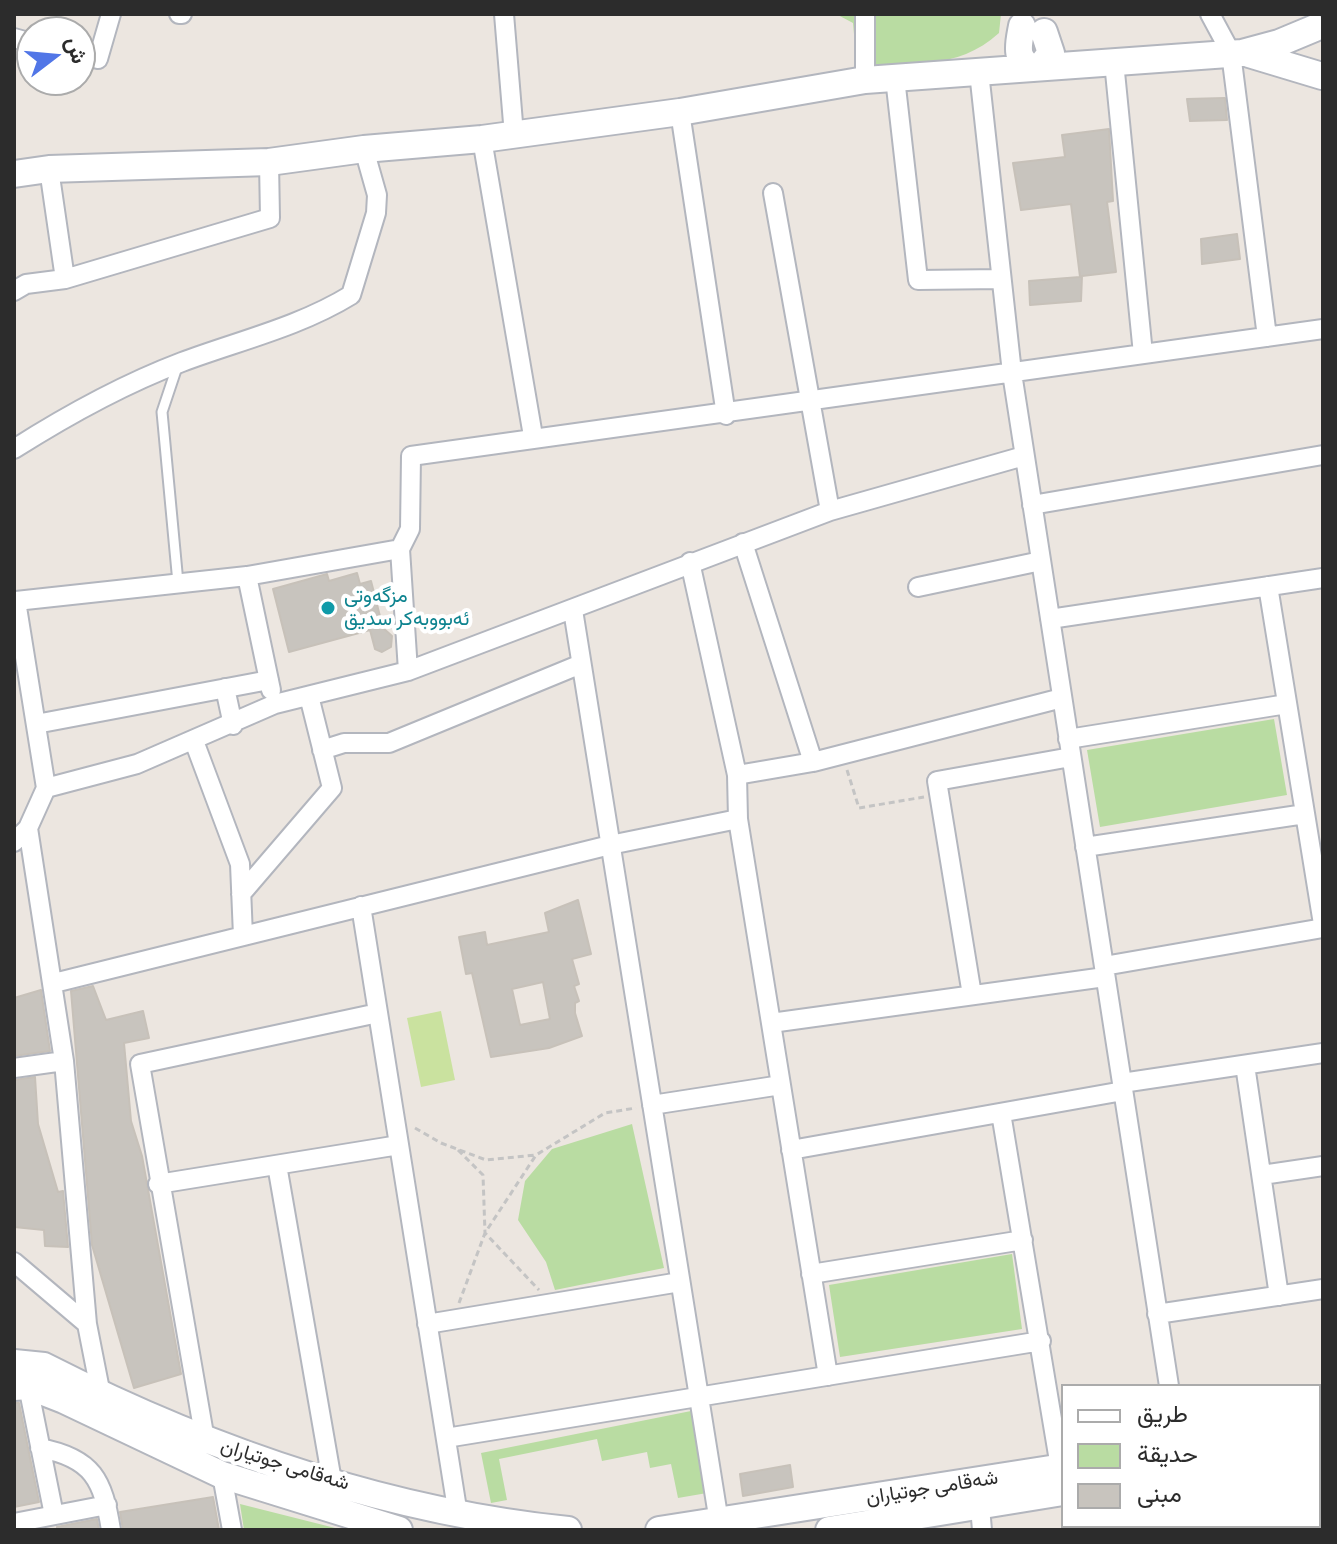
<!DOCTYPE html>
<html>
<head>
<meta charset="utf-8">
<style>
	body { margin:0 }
	#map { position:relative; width:1337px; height:1544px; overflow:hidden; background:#ece6e0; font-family:"PT Sans Narrow",Vazirmatn,sans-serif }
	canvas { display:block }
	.frame { position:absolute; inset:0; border:16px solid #2c2c2c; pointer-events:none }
	.legend { position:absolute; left:1061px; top:1384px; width:260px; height:144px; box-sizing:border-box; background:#fff; border:2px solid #ababab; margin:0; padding:10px 14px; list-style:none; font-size:24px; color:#2c2c2c }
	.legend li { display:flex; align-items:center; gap:16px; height:40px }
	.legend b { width:40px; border:2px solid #ababab }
	.north { position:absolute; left:16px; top:16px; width:80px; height:80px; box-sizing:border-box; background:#fff; border:2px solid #ababab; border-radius:50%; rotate:74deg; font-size:22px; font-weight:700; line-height:32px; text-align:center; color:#2c2c2c }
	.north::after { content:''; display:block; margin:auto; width:28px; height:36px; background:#5176e7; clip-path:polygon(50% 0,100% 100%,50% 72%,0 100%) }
</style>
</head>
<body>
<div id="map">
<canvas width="1337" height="1544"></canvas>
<div class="frame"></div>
<ul class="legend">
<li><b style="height:10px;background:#fff"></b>طريق</li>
<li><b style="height:22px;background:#b9dca2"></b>حديقة</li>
<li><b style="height:22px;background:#c8c4be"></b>مبنى</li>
</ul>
<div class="north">ش</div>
</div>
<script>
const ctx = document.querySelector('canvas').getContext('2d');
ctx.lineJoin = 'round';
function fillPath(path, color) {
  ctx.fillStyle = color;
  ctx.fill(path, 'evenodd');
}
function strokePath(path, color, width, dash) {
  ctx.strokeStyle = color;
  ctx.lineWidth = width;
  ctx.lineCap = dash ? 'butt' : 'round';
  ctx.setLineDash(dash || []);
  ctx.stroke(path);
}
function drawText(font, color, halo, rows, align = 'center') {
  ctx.font = font + ' "PT Sans Narrow",Vazirmatn,sans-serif';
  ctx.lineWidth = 8;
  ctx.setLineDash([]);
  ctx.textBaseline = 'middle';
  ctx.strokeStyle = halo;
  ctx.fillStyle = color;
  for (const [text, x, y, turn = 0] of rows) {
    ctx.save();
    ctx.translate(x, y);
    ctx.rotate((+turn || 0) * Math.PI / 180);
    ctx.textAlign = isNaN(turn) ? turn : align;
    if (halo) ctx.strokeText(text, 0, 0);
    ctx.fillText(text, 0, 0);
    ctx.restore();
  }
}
const green = new Path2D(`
	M836 14H1001L999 33C956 72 910 61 857 68L853 23Z
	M1274 719 1287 795 1100 827 1087 750Z
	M632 1124 664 1268 555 1290 546 1262 518 1220 525 1181 552 1149Z
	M1012 1254 1022 1329 840 1357 829 1285Z
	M691 1411 707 1493 678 1498 671 1464 650 1468 647 1452 602 1461 597 1439 499 1459 507 1500 491 1503 481 1453Z
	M240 1504 343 1530H244Z`);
const pitch = new Path2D(`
	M441 1011 455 1080 421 1087 407 1018Z`);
const building = new Path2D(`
	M1225 98 1227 120 1190 121 1187 99Z
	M1109 129 1113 201 1107 202 1116 272 1082 276 1081 301 1030 305 1029 281 1080 277 1071 204 1021 210 1013 163 1065 157 1062 135Z
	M1237 234 1240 259 1202 264 1201 239Z
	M357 573 360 584 371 581 383 628 392 636 391 647 382 652 375 649 370 630 289 652 273 589 327 574 329 581Z
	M578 900 591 954 572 959 579 984 574 986 579 1001 575 1003V1013L582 1036 549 1048 491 1057 472 973 466 974 459 937 485 932 487 945 549 932 545 913ZM543 982 550 1019 520 1025 512 989Z
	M93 986 106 1020 143 1011 149 1038 124 1043 131 1121 142 1156 181 1374 134 1388 92 1245 71 991Z
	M41 990 50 1051 14 1056V998Z
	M35 1077 38 1124 58 1192 63 1191 68 1247 45 1246 44 1230 14 1227V1080Z
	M14 1403H19L39 1502 14 1507Z
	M790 1465 793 1487 743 1496 740 1474Z
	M213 1497 219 1530H123L120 1512Z
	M97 1519 99 1530H57V1527Z`);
const path = new Path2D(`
	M847 770 859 808 924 797
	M415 1128 441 1143 486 1160 536 1155
	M458 1150 483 1175 485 1233 539 1290
	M459 1303 485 1233 536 1155 605 1113 636 1108`);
const service = new Path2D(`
	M178 583 162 412 178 364`);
const minor = new Path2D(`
	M179 14H182
	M504 14 514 135
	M865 14V80
	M1210 14 1231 53 1267 337
	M14 38 32 43
	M80 55 98 59 111 14
	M1114 62 1143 354
	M979 72 1012 373 1169 1386
	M895 78 918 280 1001 279
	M680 112 726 415
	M482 139 533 436
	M49 169 65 279
	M773 193 830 511
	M14 291 26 284 65 279 270 218 269 162
	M14 449C66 416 124 384 182 362 238 341 299 327 351 295L376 213 377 195 364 149
	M1032 505 1323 455
	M743 543 813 762
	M690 562 737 775 738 819 828 1376
	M247 576 271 690
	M1268 586 1323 924
	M918 587 1041 561
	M573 610 719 1522
	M1050 619 1323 578
	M408 671 400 549 410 529 411 456 1323 329
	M225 688 233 725
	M36 724 269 680
	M1068 739 1287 704
	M194 741 240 864 243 936
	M322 750 344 743H389L581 664
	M737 775 813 762 1062 698
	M46 788 137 764 275 704 408 671 830 511 1024 456
	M46 788 16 601 247 576 400 549
	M28 828 64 1061 87 1324 101 1395
	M14 842 28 828 46 788
	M1085 847 1305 814
	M241 894 332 788 309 696
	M361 906 458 1515
	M1104 966 1323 928
	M54 983 610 845 738 819
	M972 995 937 781 1071 757
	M771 1023 1105 977
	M1245 1065 1279 1296
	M14 1068 64 1061
	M1122 1083 1323 1053
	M652 1105 781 1085
	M1001 1113 1060 1467
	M791 1150 1123 1091
	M277 1165 332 1481
	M1262 1175 1323 1166
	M158 1184 399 1145
	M14 1262 87 1324
	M811 1274 1023 1240
	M1157 1314 1323 1289
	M427 1324 680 1282
	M28 1386 54 1515
	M446 1438 1041 1341
	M205 1440 140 1064 378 1013
	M40 1448C93 1458 103 1480 111 1530
	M222 1475 232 1530
	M980 1507 982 1530
	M14 1523 107 1505
	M1305 1526 1306 1530`);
const secondary = new Path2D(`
	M1022 26C1019 43 1013 61 1034 68
	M1249 54 1322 76
	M1040 67 1051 53 1044 32
	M14 174 49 169 269 162 364 149 482 139 680 112 865 80 1242 53 1279 43 1315 28
	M14 1363 44 1366C207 1449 384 1511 568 1530
	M14 1387 28 1386 64 1400 222 1475 399 1530
	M1319 1423H1323
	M1319 1447H1323
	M659 1530 1063 1467
	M829 1530 1063 1492`);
const markers = [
	[328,608,8,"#0f9aa8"]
];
const cultureNames = [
	["مزگەوتی",344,596],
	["ئەبووبەکر سدیق",344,619]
];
const streetNames = [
	["شەقامی جوتیاران",285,1465,17],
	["شەقامی جوتیاران",932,1488,-9]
];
fillPath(green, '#b9dca2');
fillPath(pitch, '#cae29f');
fillPath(building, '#c8c4be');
strokePath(building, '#c7c1b9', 2);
strokePath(service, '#b3b6be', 13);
strokePath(minor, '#b3b6be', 22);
strokePath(secondary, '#b3b6be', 30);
strokePath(path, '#c4c4c4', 3, [6, 4]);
strokePath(service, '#fff', 9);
strokePath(minor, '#fff', 18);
strokePath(secondary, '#fff', 26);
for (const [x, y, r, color] of markers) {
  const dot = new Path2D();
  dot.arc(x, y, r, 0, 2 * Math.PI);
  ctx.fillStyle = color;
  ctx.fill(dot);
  strokePath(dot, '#fff', 3);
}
drawText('20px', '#0d838f', '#fff', cultureNames, 'left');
drawText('20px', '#2c2c2c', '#fff', streetNames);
</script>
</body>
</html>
